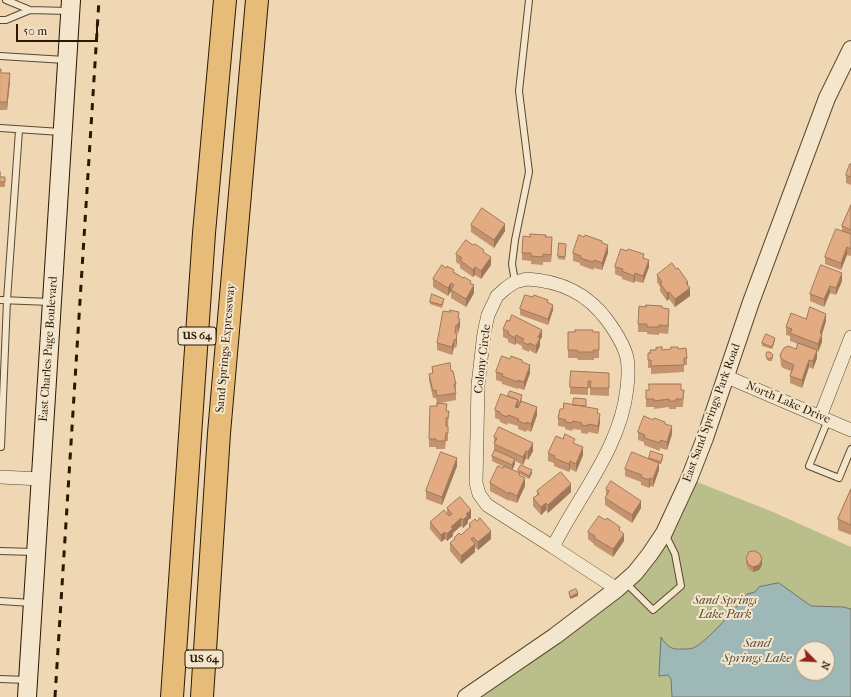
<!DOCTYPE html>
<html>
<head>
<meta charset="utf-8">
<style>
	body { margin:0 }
	#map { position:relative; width:851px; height:697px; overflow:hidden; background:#eed7b2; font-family:"IM FELL French Canon",serif }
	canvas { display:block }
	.north { position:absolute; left:795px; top:641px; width:40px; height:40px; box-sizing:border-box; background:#f4e5cd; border:1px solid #a4937c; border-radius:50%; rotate:114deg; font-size:11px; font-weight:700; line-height:16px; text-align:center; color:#2b1803 }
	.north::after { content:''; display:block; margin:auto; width:14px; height:18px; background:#8f2418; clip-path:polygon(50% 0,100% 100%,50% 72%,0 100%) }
	.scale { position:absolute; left:16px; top:24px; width:82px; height:18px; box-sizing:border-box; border:2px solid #2b1803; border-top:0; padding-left:5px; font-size:12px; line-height:14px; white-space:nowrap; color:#2b1803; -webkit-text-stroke:3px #f4e5cd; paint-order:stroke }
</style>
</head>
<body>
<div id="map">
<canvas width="851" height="697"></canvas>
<div class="north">N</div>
<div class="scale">50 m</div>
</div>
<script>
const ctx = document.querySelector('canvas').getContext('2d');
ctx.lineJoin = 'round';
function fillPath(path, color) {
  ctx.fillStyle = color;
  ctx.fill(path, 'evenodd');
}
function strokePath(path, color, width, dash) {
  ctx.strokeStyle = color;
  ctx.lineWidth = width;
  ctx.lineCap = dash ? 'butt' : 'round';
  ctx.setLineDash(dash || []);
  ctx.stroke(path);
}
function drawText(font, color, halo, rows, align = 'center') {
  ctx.font = font + ' "IM FELL French Canon",serif';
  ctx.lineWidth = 4;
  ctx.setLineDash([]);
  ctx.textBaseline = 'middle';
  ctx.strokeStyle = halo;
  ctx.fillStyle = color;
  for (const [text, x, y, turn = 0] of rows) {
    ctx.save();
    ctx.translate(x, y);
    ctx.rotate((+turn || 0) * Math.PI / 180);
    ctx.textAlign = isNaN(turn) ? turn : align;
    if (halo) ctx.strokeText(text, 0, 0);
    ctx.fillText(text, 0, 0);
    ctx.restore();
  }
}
const green = new Path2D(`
	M697 482 773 512 851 547V697H478L575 632 618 597 676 529ZM803 649H827V673H803Z`);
const water = new Path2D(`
	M779 583 811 606 843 607 851 609V697H672L671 679 668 675 659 676 661 637C667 647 672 650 683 649 686 649 690 649 693 648 706 643 738 606 747 594L755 592 759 587ZM803 649H827V673H803Z`);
const service = new Path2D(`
	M6 0 30 10
	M0 20H6L30 10 68 11
	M0 56 65 60
	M0 128 61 132
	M515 282 512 264 515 240 529 172 519 91 529 0
	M0 300 50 302
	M828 420 809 466 839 478 851 449
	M0 447H1L7 300 19 130
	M0 551 34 552
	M625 582 653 610 681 586 675 554 665 534
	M0 601 32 603
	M0 679 27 680`);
const minor = new Path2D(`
	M527 279C561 281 587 293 607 320 615 331 624 344 627 358 629 367 628 379 627 388 621 447 579 495 553 547L487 505 479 494 476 483 478 385 484 333 488 315 497 296 506 288 515 282Z
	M725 376 851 430
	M820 417 851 337
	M0 477 41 479
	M553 547 617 589`);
const tertiary = new Path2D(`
	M466 697 555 636 617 589 635 573 650 554 664 533 689 479 705 438 751 302 827 98 851 49`);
const secondary = new Path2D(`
	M27 697 71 0`);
const motorway = new Path2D(`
	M172 697 204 233 225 0
	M202 697 219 433 257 0`);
const rail = new Path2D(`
	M55 697 99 0`);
const wall = new Path2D(`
	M0 69 1 73 10 81 7 110H0Z
	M851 164V185L846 183V175Z
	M0 172V177H5V187H0Z
	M851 205V256L847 255 841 270 825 264V257L842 231V226Z
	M471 225 505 231 494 248 471 232Z
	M530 237H546L552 245 551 262H543V265L531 264V261L522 260V253Z
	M602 243 608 253 602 270 594 268 593 270 580 265V263L573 261V253Z
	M566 247 565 260 558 259V256Z
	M484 253 491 265 481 279 475 275 473 277 460 268V265L456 262V254Z
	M644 258 649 267 643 283 635 281 634 283 622 279V277L615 274V267Z
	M454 272 471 283 474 293 466 307 451 298V291L448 296 433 287V279Z
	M657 275 688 285 690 296 675 307 669 299 667 301 660 291V287L657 282Z
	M842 281 836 295 830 293 824 307 810 301V294Z
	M533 297 548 303 553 310 548 325 520 315V309Z
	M444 301 442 308 430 304V302Z
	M662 308 669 317 668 334 659 333V335L647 334V332H638V324Z
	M459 319 460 326 458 333 456 332V333L457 341 456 348 454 347 452 355 437 350V343Z
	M806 319 826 321 822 334V342L818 352 817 351V358L813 369 809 367 802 388 790 383V376L791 371 783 368 781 366 780 355 796 349 798 344 790 341V336L786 335V327Z
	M503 329 542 337 540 340V346L536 354 529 350V352L522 349V346L516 343 515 345 508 342V339L503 337Z
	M568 332H599V358H594V360H578L577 358H568Z
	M775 340 772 349 762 346V343Z
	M678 349 687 358V365H684V372L651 374V368H648V353L662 350Z
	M766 356 773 357 772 361H768L766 358Z
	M522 362 530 373 524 390 518 388V389L502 384V382L496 380V372Z
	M432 367 451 371 456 384V400L440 403 447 411H449L448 426H446H448V441H446L445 449H436V447H429V439L437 403 436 398H433L429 381V374L432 373Z
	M571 371 609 373V396L590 395V388H588V395L570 394Z
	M646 390H684L683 407H676V409H669V407L654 409V407H646Z
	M508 396 522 398 521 401 537 415 531 432 527 430 526 432 518 429V426L508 423 507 425 500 422V420L495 418V410Z
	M586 399V407L598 414 600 422 598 434 588 432V434L581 433V430L573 429 572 431 565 429V427L558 426V418L563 409Z
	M665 424 672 434 667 450 660 448V451L644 445V442L638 440V432Z
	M494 437 533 451 528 460 526 458 523 465 515 461V464L512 470 518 472V470L532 473 529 479 520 474V476L525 486 517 503 509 500V501L490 491V483L503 468 504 467 492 461V456L495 451H494Z
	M575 444 583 455 576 472 570 469 569 472 554 466V463L548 461V453Z
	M649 458H663L661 464H659V470L653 487 650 486 649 488 641 485V482L625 476V469L649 459Z
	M457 466 442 505 426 499V491Z
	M606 489 641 508 632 523 605 505V498L606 496Z
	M851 489V535L838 530V519Z
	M537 491 571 492 548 513 546 510 541 515 533 506V498L537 495Z
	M447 508 471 518 468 520V523L463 528 461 526 453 533V536L447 541 445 539 441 542 430 529V522L447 513Z
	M469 524 491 539 478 550 475 547V552L461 564 450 551V543L454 540V538L461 535 469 528Z
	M620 531 624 541 613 557 594 545V544L588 539V532Z
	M746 558 762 565 759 570 753 572 748 569 746 563Z`);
const shadedWall = new Path2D(`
	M10 73V81L7 110V102Z
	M505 224V231L494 248V240Z
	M552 237V245L551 262V255Z
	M608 245V253L602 270V263Z
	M847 247V255L841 270V263Z
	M491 257V265L481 279V271Z
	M649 260V267L643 283V276Z
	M475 267V275L473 277V270Z
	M635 273V281L634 283V276Z
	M842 273V281L836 295V288Z
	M688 282V289L690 288V296L675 307V299L686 283Z
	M451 283V291L448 296V288Z
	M474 285V293L466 307V299Z
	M830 286V293L824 307V299Z
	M669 292V299L667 301V293Z
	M553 305V310L548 325V319Z
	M669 309V317L668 334V326Z
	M826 314V321L821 337 822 334V342L818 352V344L820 333Z
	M460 319V326L458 333V325Z
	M542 330V337L540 340V346L536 354V346L538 337Z
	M457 333V341L456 348V340Z
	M516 335V343L515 345V338Z
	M775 338V340L772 349V347Z
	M454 340V347L452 355V347Z
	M817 350V358L813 369V361Z
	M809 360V367L802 388V380Z
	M530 365V373L524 390V382Z
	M518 400V408L515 407Z
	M537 407V415L531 432V424Z
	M600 414V422L598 434V426Z
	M672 426V434L667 450V442Z
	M533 443V451L528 460V452Z
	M583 447V455L576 472V464Z
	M526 451V458L523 465V457Z
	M457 458V466L442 505V497Z
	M515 459V464L512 470V465Z
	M570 461V469L569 472V464Z
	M659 463V470L653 487V479Z
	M532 470V473L529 479V476Z
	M525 478V486L517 503V496Z
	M650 478V486L649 488V480Z
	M571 484V492L548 513V505Z
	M641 501V508L632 523V515Z
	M546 503V510L541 515V507Z
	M471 510V518L468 520V523L463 528V520L466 514Z
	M461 518V526L453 533V536L447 541V534L451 527Z
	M491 531V539L478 550V542Z
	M445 532V539L441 542V535Z
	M624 534V541L613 557V549Z
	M475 544V552L461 564V556Z
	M762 559V565L759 570 753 572V567Z
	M578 593V596L570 599V597Z`);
const building = new Path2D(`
	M0 69H1V73H10L7 102H0Z
	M850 164H851V177L846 175Z
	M0 172V177H5V182H0Z
	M851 205V230L842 226Z
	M482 208 505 224 494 240 471 225Z
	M836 229 851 234V249L847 247 841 263 825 257Z
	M530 234 546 235 545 237H552L551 255 543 254V257L531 256V253H522L523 236 530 237Z
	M579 235 584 237 585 235 602 241V243L608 245 602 263 594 260 593 262 580 258 581 256 573 253Z
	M466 240 473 245 475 244 484 250 483 252 491 257 481 271 475 267 473 270 460 260 462 258 456 254Z
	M559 243 566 244 565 257 558 256Z
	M621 249 627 251 628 249 644 254 643 258 649 260 643 276 635 273 634 276 622 271 623 269 615 267Z
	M672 263 676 269 678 268 688 282 686 283 690 288 675 299 669 292 667 293 660 283 662 282 657 275Z
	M442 265 446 268 447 266 454 270 453 272 463 278 464 277 471 281 470 283 474 285 466 299 451 290 454 285 451 283 448 288 433 279Z
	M821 265 842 273 836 288 830 286 824 299 810 294Z
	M432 294 444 299 442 305 430 302Z
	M525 295 533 297 534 295 548 300 547 302 553 305 548 319 520 309Z
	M646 305 662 306V308L669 309 668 326 659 325V327H647V324H638L639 306 646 307Z
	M810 307 826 314 820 333 822 334 818 344 790 333 792 329 786 327 791 313 806 319Z
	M450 310 459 312 458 318 460 319 458 325H456L455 333H457L456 340H454L452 347 437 343 443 311 450 312Z
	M512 315 542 330 538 337 540 338 536 346 529 343V345L522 342 524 339 516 335 515 338 508 334 509 332 503 329 507 320 509 321Z
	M575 330H593V332H599V350H593L594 352H578L577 350H568V332H575Z
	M766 334 775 338 772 347 762 343Z
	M798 343 817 350 813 361 809 360 802 380 790 376 794 365 783 360 781 358 780 355 784 348 788 346 796 349Z
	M662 347V350L671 349V347H678V349L686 348 687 358H684V365L651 366V360H648V353H651L650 350H656V348Z
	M767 352H770L773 355 772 358 768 359 766 356Z
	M502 356 510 359 511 356 522 360V362L530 365 524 382 518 380V382L502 376 503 374 496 372Z
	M450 363 451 371H453L456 384H454L456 393 437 396 436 390 433 391 429 374 433 373 432 367Z
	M571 371 609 373V388H590L591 381H588V388L570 387Z
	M649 384H681V390H684L683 399H676V401H669V399L654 401V399H646V390H649Z
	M510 391 522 395 520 403 518 402V400L508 396Z
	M501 394 518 400 515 407 518 408 521 401 537 407 531 424 527 422 526 424 518 421 519 419 508 415 507 417 500 414V412L495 410Z
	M574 398 586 399V406L573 405Z
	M437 403 447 404 446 411H449L448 418H446V426H448V433H446L445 441H436V439H429L430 406H437Z
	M564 403 598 409 597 413 600 414 598 426 588 424V426L581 425 582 423 573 421 572 423 565 422 566 420 558 418 560 409H563Z
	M644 416 653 420 654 418 665 422V424L672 426 667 442 660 440V443L644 438 645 435 638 432Z
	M499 427 533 443 528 452 526 451 523 457 494 444 497 438 494 437Z
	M565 434 575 439 573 443 583 447 576 464 570 461 569 464 554 458 555 456 548 453 556 436 563 439Z
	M495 450 515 459 512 465 492 456Z
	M651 451 663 455 661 462 649 458Z
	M441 452 457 458 442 497 426 491Z
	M632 452 659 463 653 479 650 478 649 480 641 477 642 475 625 469Z
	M521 465 532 470 529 476 518 470Z
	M498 466 503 468 504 466 520 473 519 475 525 478 517 496 509 492V494L490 483Z
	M561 472 571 484 548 505 546 503 541 507 533 498 539 494 537 491Z
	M611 481 641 501 632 515 605 498 609 491 606 489Z
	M851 489V525L838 519Z
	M460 497 471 510 466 514 468 515 463 520 461 518 451 527 453 528 447 534 445 532 441 535 430 522 444 510 449 516 452 514 447 508Z
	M599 516 605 520 607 518 620 527 619 530 624 534 613 549 594 538 595 536 588 532Z
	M480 518 491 531 478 542 473 537 471 539 475 544 461 556 450 543 455 539 454 538 459 533 461 535 471 526 469 524 475 519 477 521Z
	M755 551 760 554 762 559 759 565 753 567 748 564 746 558 749 552Z
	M576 589 578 593 570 597 569 592Z`);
const shields = [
	[197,336,38],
	[204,659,38]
];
const shieldNames = [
	["US 64",197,336],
	["US 64",204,659]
];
const streetNames = [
	["Sand Springs Expressway",226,348,-85],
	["East Charles Page Boulevard",49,349,-86],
	["Colony Circle",483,359,-83],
	["North Lake Drive",788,403,23],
	["East Sand Springs Park Road",712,413,-70]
];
const parkNames = [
	["Sand Springs",725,601],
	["Lake Park",725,615]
];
const waterNames = [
	["Sand",757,644],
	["Springs Lake",757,659]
];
fillPath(green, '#babe8b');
fillPath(water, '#9eb7b7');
strokePath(water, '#70776f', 1);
strokePath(service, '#5c482f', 8);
strokePath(minor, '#5c482f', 14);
strokePath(tertiary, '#5c482f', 18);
strokePath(secondary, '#2b1803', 20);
strokePath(motorway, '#2b1803', 24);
strokePath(service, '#f4e5cd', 6);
strokePath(minor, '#f4e5cd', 13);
strokePath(tertiary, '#f4e5cd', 16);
strokePath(secondary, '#f4e5cd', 18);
strokePath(motorway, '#e7bc79', 22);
strokePath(rail, '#2b1803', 3, [7, 7]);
fillPath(wall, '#c39370');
fillPath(shadedWall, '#9f785b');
fillPath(building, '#e3ab82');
strokePath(building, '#9f785b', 1);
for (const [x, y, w] of shields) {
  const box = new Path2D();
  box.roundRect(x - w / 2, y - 9, w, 18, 3);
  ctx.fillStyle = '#f4e5cd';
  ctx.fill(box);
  strokePath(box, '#2b1803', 1);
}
drawText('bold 11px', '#2b1803', null, shieldNames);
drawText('12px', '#2b1803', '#f4e5cd', streetNames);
drawText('italic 12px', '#564a2c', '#f4e5cd', parkNames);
drawText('italic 13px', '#535042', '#f4e5cd', waterNames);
</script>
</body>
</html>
